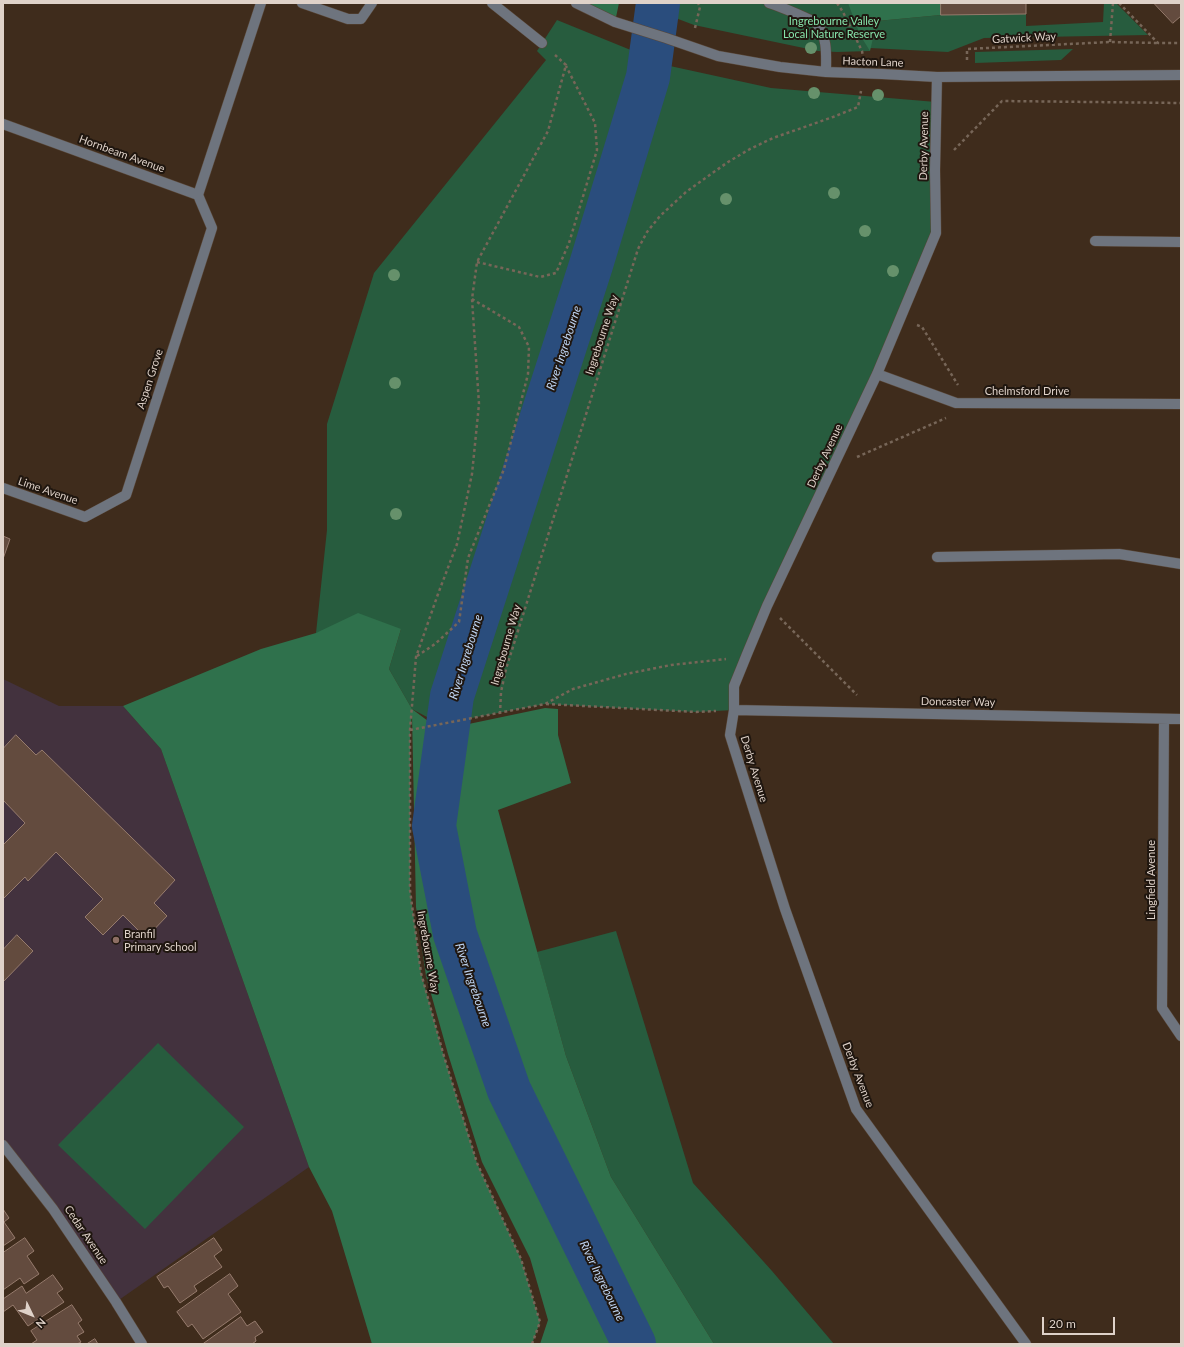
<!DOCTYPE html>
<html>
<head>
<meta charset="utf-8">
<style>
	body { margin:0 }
	#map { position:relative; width:1184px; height:1347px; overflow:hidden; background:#3f2c1c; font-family:Lato,sans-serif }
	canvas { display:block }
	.frame { position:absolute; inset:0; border:4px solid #dfd2c9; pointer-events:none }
	.north { position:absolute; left:12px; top:1295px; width:40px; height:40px; -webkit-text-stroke:3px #1f160f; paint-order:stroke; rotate:133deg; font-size:11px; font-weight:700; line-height:16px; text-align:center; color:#dfd2c9 }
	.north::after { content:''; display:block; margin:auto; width:14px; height:18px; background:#dfd2c9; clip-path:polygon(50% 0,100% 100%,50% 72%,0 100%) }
	.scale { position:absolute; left:1042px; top:1317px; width:73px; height:18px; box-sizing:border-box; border:2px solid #dfd2c9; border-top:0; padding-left:5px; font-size:12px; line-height:14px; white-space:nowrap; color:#dfd2c9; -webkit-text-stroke:3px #1f160f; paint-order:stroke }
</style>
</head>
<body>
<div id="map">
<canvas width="1184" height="1347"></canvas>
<div class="frame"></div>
<div class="north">N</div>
<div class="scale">20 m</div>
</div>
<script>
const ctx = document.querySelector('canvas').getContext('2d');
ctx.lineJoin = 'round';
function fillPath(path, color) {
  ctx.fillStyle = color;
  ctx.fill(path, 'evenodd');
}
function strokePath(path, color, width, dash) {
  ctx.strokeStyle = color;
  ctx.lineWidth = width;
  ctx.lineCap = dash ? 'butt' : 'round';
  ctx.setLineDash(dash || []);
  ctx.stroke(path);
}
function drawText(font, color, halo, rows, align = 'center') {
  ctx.font = font + ' Lato,sans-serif';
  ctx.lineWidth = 4;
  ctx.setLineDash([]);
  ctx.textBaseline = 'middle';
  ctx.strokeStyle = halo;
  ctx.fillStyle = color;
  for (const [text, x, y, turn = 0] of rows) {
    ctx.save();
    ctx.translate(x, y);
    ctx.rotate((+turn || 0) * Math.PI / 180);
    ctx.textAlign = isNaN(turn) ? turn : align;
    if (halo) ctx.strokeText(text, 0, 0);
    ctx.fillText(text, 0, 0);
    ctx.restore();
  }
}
const education = new Path2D(`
	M3 679 59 706H123L161 749 309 1167 116 1302 3 1145Z`);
const green = new Path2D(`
	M636 3H881L877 21 941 15 1026 14V26L1103 22 1104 3H1116L1148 35 984 38 948 52 870 48V51L837 52 818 51 694 25Z
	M557 20 670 66 771 88 936 102V233L747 654 734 710 696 712 545 704 440 724 412 709 389 669 401 629 316 633 327 530V424L374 273 546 60 537 51Z
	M1073 49 1061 60 975 63V52Z
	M616 931 693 1183 772 1271 834 1344H714L611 1177 566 1056 537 952Z
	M158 1043 244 1127 145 1229 58 1145Z`);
const forest = new Path2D(`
	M576 3H619L615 22Z
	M848 3H941V15L877 21 870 51 860 35Z
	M358 613 401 629 389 669 412 709 440 730 545 708 558 709V735L571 783 498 810 566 1056 611 1177 714 1344H540L548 1320 530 1258 482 1162 448 1054 426 976 416 907 412 715 410 730V890L421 973 443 1053 477 1163 521 1259 540 1322 532 1344H372L332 1211 309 1167 161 749 123 706 261 649 316 633Z`);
const river = new Path2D(`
	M634 1344 509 1090 455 934 434 826 452 696 591 265 648 77 658 3`);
const building = new Path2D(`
	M941 3H1026V14L941 15Z
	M1154 3H1181V16L1173 23Z
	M3 536 10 539 3 559Z
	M16 735 36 755 42 750 175 880 154 903 167 916 146 938 123 915 103 935 85 917 103 899 56 852 28 881 25 877 3 899V845L25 823 3 800V749Z
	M17 935 33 951 3 982V950Z
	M3 1209 9 1218 4 1222 15 1238 3 1246Z
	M25 1238 34 1251 27 1256 39 1274 24 1284 20 1278 3 1290V1253Z
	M214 1238 222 1250 214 1256 222 1267 194 1286 197 1291 180 1303 168 1286 164 1288 157 1277Z
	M230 1274 238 1286 228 1294 241 1312 203 1339 192 1324 188 1327 177 1312Z
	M53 1275 63 1289 57 1293 64 1302 28 1326 13 1305 3 1312V1299L22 1286 26 1293Z
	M72 1305 82 1320 78 1323 84 1332 77 1336 81 1342 77 1344H31L37 1340 31 1331Z
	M241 1317 247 1326 255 1321 263 1332 255 1337 256 1341 252 1344H203Z
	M95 1339 98 1344H87Z`);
const path = new Path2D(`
	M837 3 843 12 862 51 863 57
	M1119 3 1158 43H1181
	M695 28 700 7 698 3
	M1110 42 1113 3
	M967 60V49L1110 42 1158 43
	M954 150 1002 101 1181 103
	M477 262 540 277 556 273 569 243 597 150 595 123 566 66
	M917 325 922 327 958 385
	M857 457 946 418
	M780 618 857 695
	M417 656 435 644 459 622 468 558 504 469 528 374 529 347 519 327 472 299
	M546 704 696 712 716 711
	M500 714 501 692 506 669 638 249 647 232 660 216 686 192 728 162 750 149 773 138 833 117 858 107 861 91
	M410 730 545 704 573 689 626 674 671 665 726 659
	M532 1344 540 1322 521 1259 477 1163 443 1053 421 973 410 890V730L416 657 438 594 457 544 472 474 479 404 472 299 477 262 548 131 566 65 555 55`);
const minor = new Path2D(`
	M302 3 348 19H361L372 3
	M492 3 542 43
	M576 3 615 22 666 38 718 56 780 67 826 72 882 74 937 77 1181 75
	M769 3C778 6 812 19 817 24 828 38 826 56 826 72
	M937 77 935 170 936 233 877 374 767 606 747 654 734 686V710L730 735 785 909 856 1109 1026 1344
	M3 124 198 195 212 228 126 495 85 517 3 488
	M198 195 261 3
	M1095 241 1181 242
	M877 374 956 403 1181 404
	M937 557 1119 554 1181 564
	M734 710 1181 719
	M1164 719 1162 1008 1181 1036
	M3 1145 53 1209 116 1302 142 1344`);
const trees = [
	[811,48],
	[814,93],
	[878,95],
	[834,193],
	[726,199],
	[865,231],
	[893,271],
	[394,275],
	[395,383],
	[396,514]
];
const markers = [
	[116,940,4,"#8d6e63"]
];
const parkNames = [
	["Ingrebourne Valley",834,21],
	["Local Nature Reserve",834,34]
];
const streetNames = [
	["Gatwick Way",1024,38,-3],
	["Hacton Lane",873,62,2],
	["Derby Avenue",924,146,-89],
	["Hornbeam Avenue",122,154,20],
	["Ingrebourne Way",602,335,-72],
	["Aspen Grove",150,379,-72],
	["Chelmsford Drive",1027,391],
	["Derby Avenue",825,456,-65],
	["Lime Avenue",48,491,19],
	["Ingrebourne Way",506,645,-74],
	["Doncaster Way",958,702,1],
	["Derby Avenue",754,769,73],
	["Lingfield Avenue",1151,880,-90],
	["Ingrebourne Way",428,952,80],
	["Derby Avenue",858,1075,69],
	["Cedar Avenue",86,1235,56]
];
const poiNames = [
	["Branfil",124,934],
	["Primary School",124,947]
];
const waterNames = [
	["River Ingrebourne",564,348,-72],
	["River Ingrebourne",466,657,-73],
	["River Ingrebourne",473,985,71],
	["River Ingrebourne",602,1281,64]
];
fillPath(education, '#43323e');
fillPath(green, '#275c3e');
fillPath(forest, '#2f714c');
strokePath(river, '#2a4d7d', 44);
fillPath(building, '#634b3e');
strokePath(building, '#967b6d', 1);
strokePath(minor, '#594738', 11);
strokePath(path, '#776658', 2.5, [3, 3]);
strokePath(minor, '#6e747e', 10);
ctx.fillStyle = '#66916b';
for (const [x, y] of trees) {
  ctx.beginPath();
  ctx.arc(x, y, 6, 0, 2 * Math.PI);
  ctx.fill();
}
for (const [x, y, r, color] of markers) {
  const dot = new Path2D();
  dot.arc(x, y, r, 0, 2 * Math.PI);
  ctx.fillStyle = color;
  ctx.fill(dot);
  strokePath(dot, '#1f160f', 1.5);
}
drawText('11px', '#86e4ab', '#1f160f', parkNames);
drawText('11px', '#dfd2c9', '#1f160f', streetNames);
drawText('11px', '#dfd2c9', '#1f160f', poiNames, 'left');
drawText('italic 12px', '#bed4f2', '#1f160f', waterNames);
</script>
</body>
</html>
